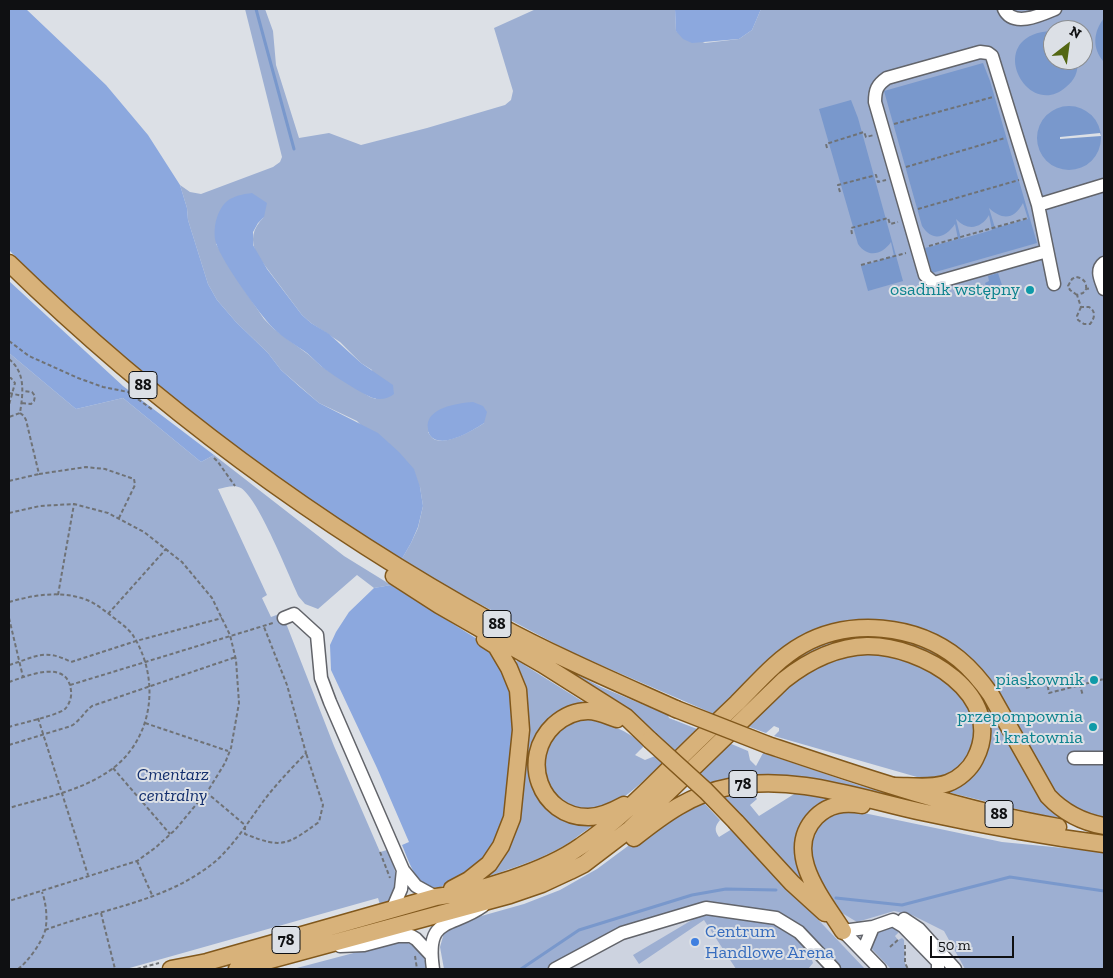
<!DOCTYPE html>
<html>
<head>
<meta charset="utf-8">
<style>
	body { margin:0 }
	#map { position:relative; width:1113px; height:978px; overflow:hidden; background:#dce0e6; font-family:"Zilla Slab",serif }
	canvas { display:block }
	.frame { position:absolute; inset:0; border:10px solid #0f1012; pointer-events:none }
	.north { position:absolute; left:1043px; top:20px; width:50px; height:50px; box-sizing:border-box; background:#dce0e6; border:1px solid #8a8d91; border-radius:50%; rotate:30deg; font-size:14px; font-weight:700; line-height:20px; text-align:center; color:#0f1012 }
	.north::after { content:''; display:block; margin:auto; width:18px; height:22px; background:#536713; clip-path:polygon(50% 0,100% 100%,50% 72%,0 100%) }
	.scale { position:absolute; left:930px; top:936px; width:84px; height:22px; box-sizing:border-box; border:2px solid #0f1012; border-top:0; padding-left:6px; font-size:15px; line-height:18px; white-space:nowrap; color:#0f1012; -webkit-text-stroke:4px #dce0e6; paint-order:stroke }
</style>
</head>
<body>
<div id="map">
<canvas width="1113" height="978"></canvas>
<div class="frame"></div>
<div class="north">N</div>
<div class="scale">50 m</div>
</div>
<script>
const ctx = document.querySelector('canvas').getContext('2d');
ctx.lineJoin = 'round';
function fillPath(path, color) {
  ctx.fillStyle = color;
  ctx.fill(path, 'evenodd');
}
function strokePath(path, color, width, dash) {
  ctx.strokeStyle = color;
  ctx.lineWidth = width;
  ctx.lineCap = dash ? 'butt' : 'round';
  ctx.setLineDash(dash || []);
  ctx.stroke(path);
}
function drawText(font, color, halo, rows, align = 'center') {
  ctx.font = font + ' "Zilla Slab",serif';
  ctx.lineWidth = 4;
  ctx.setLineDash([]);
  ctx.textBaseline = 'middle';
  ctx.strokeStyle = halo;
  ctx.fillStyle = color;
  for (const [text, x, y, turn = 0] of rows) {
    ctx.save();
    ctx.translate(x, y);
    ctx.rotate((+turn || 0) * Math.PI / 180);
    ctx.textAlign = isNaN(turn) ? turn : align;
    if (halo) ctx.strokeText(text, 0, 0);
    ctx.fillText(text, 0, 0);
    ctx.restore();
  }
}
const built = new Path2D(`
	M776 890 902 905 953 931 969 969H521L579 930Z`);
const green = new Path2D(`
	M245 9H265L273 31 276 65 299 138 329 133 361 145 427 128 505 105 511 100 513 91 494 28 536 9H675L676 31 705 43 739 39 752 30 761 9H1104V818L1076 810 1056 794 967 655 940 637 905 624 784 649 714 714 573 653 400 562 411 543 418 528 423 506 420 487 357 421 319 403 281 370 268 353 236 322 217 300 208 284 188 220 187 208 180 185 190 192 201 194 273 167 280 162 282 157ZM1053 30H1083V60H1053ZM264 217C252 229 250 240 257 255L302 315 311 323 340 342 361 363 372 370 376 399 370 397 321 366 309 355 274 329 264 319 245 291 216 244ZM484 423C474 430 449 444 436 440 432 439 430 435 428 432Z
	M9 353 76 409 123 398 201 462 214 455 344 556 391 585 374 588 357 575 318 609 305 604 299 597C288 574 259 500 241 488 234 484 225 488 218 489L267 595 262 598 271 617 282 613 334 746 380 852 387 850C395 869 408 896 380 905L378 898 126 969H9Z
	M854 635 899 637 942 654 974 681 1060 818 1058 819 947 792 989 740 947 664 931 654 914 647 825 648 629 821 586 855 551 874 341 935 248 954 550 867 775 673 808 649 832 639Z
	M521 645 601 687 668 715 669 718 697 729 674 751 650 730Z
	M856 653C866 654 876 653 886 654 911 657 950 679 964 699 970 707 972 715 973 724 978 761 952 781 917 777L774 736 779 731V728L774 726 766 733 747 726 785 688 821 664Z
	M518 661 585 703 562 711 532 781 594 823C591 827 587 830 582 833 555 855 522 865 489 876L486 874 509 841 514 662Z
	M584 718C607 721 626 731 645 745L635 755 645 760 655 756 663 763C649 775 626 799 610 805 564 823 525 778 553 738 556 734 559 728 563 726 569 722 577 720 584 718Z
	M729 743 748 751 750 760 756 766 763 753 858 785 959 813 835 787 710 785 698 772Z
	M746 791 751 792 757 799 750 805 759 816 799 791 829 799 812 811 803 821 795 839 794 855 809 891 719 795Z
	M703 802 720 820C715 826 714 830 719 837L732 829 865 969H842L801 925 780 913 756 908 705 903 577 951 548 969H444L440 947 444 933 442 931 453 924 524 904 560 890 597 869 659 823Z
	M840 811 859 812 1002 842 1104 852V969H965L944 931 912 915 894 911 857 922 842 913 825 887 811 861 812 834 826 817Z
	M708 915 773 924 788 931 800 943 810 954 813 963 808 969H736L704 920 639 964 633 955 697 917Z
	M898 927 902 929 895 936 898 940 902 938 904 940 905 964 907 969H891L870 947C877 930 880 929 898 927Z
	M399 941C418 944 424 952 427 969H293Z`);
const forest = new Path2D(`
	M9 9H26L106 85 148 135 180 185 187 208 188 220 208 284 217 300 236 322 268 353 281 370 300 387 319 403 378 433 399 452 414 469 420 487 423 506 418 527 411 543 400 562C281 482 166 398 60 301 42 285 26 267 9 250Z
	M675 9H761L752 30 739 39 692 43 683 39 676 31Z
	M252 193 267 203 264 217 258 223 253 232V245L267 269 302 315 311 323 329 334 361 363 393 385 394 394C388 399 380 400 373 398 364 395 329 373 321 366 316 362 312 357 307 353 296 345 283 338 273 328 260 315 221 260 216 243 212 229 217 207 230 199 238 195 244 194 252 193Z
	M9 281 123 386 214 455 201 462 123 398 76 409 9 353Z
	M473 402 483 406 487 412 484 423C474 430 450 444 437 440 432 439 428 434 428 429 424 408 458 403 473 402Z
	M391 585 493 649 508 673 515 717 508 798 498 835 485 856 475 868 455 880 438 888C415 885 410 864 402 845L409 842 377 768 331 670 330 645 336 632 349 612 374 588Z`);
const water = new Path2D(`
	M1104 18V62C1092 49 1093 32 1104 18Z
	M1051 31H1053V60H1078C1078 72 1075 80 1066 87 1027 122 982 35 1051 31Z
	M983 63 990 81 1037 243 932 273 925 248 958 239 955 224C946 237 933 243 922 226L884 91ZM1023 203 1028 219 995 228 989 208C1002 220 1014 220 1023 203ZM989 215 992 230 961 239 956 219C967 231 981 229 989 215Z
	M851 100 858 118 903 281 868 291 861 266 894 256 891 242C883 254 868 259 858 244L819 109Z
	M1037 138a32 32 0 1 1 64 0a32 32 0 1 1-64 0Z
	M998 273 1002 285 987 289 985 283 989 281 988 276Z`);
const pier = new Path2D(`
	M1100 133 1101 136 1060 139V137Z`);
const stream = new Path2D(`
	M256 9 294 149
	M836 898 902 905 1010 877 1104 891
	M521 969 579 930 692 895 726 889 776 890`);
const path = new Path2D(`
	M894 124 993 97
	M827 148 826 144 864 132 866 137 874 135
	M906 167 1005 138
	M840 192 838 185 876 175 878 182 886 180
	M918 209 1019 180
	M852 234 851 228 888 218 890 224 898 222
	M929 246 1028 218
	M861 265 906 253
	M1077 295 1070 290 1068 286 1072 279 1076 277C1083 278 1087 282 1086 289
	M1081 307 1077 316 1078 320 1084 324H1090C1095 318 1096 311 1089 307H1081L1077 295 1083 293 1086 289 1091 288
	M9 341 29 356 78 378 103 387 128 392 153 410
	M9 359C26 373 23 393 20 413L9 417
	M9 378H11L15 383 9 405
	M9 393 23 396
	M22 403 31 404 34 401 35 396 32 392 23 391
	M20 413 24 416 26 420 39 474 86 467 105 469 134 479 135 485 119 518
	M214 458 218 462 235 486
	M9 481 39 474
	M9 513 40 506 74 504 108 513 144 532 182 562 212 598 230 635 236 660 239 703 231 748 225 763 209 789 175 830 155 848 137 861 9 901
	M58 595 74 504
	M9 602C34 595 61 590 87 600 95 603 102 609 109 614 117 621 129 628 134 637 159 678 154 733 117 765 87 790 46 797 9 808
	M108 614 166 549
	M9 618 23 677
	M9 665C36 657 44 648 71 662L136 641 222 618
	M1076 671 1083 696
	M9 682C27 676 68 658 71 691 72 697 69 705 65 709 56 716 21 723 9 727
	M70 685 273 623
	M1026 688 1047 682 1049 693 1104 679
	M38 718 88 875
	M145 723 228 751
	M9 745 71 726C80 721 84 712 92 706L236 657
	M113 768 170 834
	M206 792 245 825V834C283 849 287 845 319 822L323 805 306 753
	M380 852 390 878
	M137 861 152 895
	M101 913 115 969
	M45 930C98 910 157 903 204 870 230 853 247 823 265 799 278 782 292 768 306 753L287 685 264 627
	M905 945V963L908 969
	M890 947 899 939
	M415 956 417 969
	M18 969C27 963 42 942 45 931 48 920 46 902 42 892
	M137 969 159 963`);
const minor = new Path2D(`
	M1004 9C1013 28 1041 15 1055 9
	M1038 205 1104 185
	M1047 251 934 283 925 275 875 102C875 90 877 85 887 78L980 52 988 53 992 56 1038 205 1054 284
	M1104 263C1095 270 1101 280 1104 289
	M284 618 294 614 317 635 321 678 330 702 403 870 416 886 436 897
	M1074 758H1104
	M392 910 401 889 403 870
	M904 919 919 929 955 969
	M843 931 873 927 893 920 903 926 938 962V968
	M843 931 880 969
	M340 946 364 945 398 936H411L416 939 431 955
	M863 951 873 927
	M433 969C425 915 451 929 483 906
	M555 969 622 933 706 908 776 918 799 932 834 969`);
const major = new Path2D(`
	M9 263C155 405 318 526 496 624 555 656 616 682 676 709
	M394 576 439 605 542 664 626 717 650 740
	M617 719C608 716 598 711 588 711 575 711 563 717 554 725 519 758 540 817 588 817 601 817 613 811 624 805
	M768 745C863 777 959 810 1058 827
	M736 822 792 883 825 913
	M634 838C663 815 691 794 729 787 794 774 858 798 922 812 982 825 1043 836 1104 844
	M452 889 469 880 489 864 501 846 512 818 521 730 518 690 509 668 496 646 485 639
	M843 931C823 899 782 852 816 817 829 804 844 802 862 805
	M171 969 207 962 436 897C478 892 546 871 581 846 615 823 643 795 672 766 693 745 715 724 737 703 757 683 777 659 802 645 850 618 916 624 959 659 971 669 982 682 991 695L1048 796C1064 813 1082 822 1104 826
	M237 969 510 895 542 884 570 871 584 864 630 829 784 680C808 661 836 647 867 646 921 645 1008 695 975 759 970 769 959 779 948 783 932 789 911 786 895 786`);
const majorBridge = new Path2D(`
	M676 709 768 745
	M650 740 706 791 736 822`);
const markers = [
	[1030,290,5,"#0f9aa8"],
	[1094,680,5,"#0f9aa8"],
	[1093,727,5,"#0f9aa8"],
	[695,942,5,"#3f7fe0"]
];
const shields = [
	[143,385,28],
	[497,624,28],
	[743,784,28],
	[999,814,28],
	[286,940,28]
];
const shieldNames = [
	["88",143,385],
	["88",497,624],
	["78",743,784],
	["88",999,814],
	["78",286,940]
];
const cultureNames = [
	["osadnik wstępny",1020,290],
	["piaskownik",1084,680],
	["przepompownia",1083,717],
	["i kratownia",1083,738]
];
const parkNames = [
	["Cmentarz",173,775],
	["centralny",173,796]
];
const shopNames = [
	["Centrum",705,932],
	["Handlowe Arena",705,953]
];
fillPath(built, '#cdd3e0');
fillPath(green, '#9dafd2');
fillPath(forest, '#8ca8de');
fillPath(water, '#7998cc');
fillPath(pier, '#dce0e6');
strokePath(stream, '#7998cc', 3);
strokePath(minor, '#62646a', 15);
strokePath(major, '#81581c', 19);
strokePath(path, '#6f7276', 2, [4, 2.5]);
strokePath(minor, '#fff', 12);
strokePath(major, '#d8b27a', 16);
strokePath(majorBridge, '#81581c', 19, []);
strokePath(majorBridge, '#d8b27a', 16);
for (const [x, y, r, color] of markers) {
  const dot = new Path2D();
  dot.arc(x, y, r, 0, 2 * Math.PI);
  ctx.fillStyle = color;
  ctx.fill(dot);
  strokePath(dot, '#dce0e6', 2);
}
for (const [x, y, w] of shields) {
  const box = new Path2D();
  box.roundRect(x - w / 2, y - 13.5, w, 27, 4);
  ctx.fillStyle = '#dce0e6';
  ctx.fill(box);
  strokePath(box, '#0f1012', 1);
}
drawText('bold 16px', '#0f1012', null, shieldNames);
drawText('18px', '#0d838f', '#dce0e6', cultureNames, 'right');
drawText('italic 18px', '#112d6c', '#dce0e6', parkNames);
drawText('18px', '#366cbe', '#dce0e6', shopNames, 'left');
</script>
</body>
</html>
